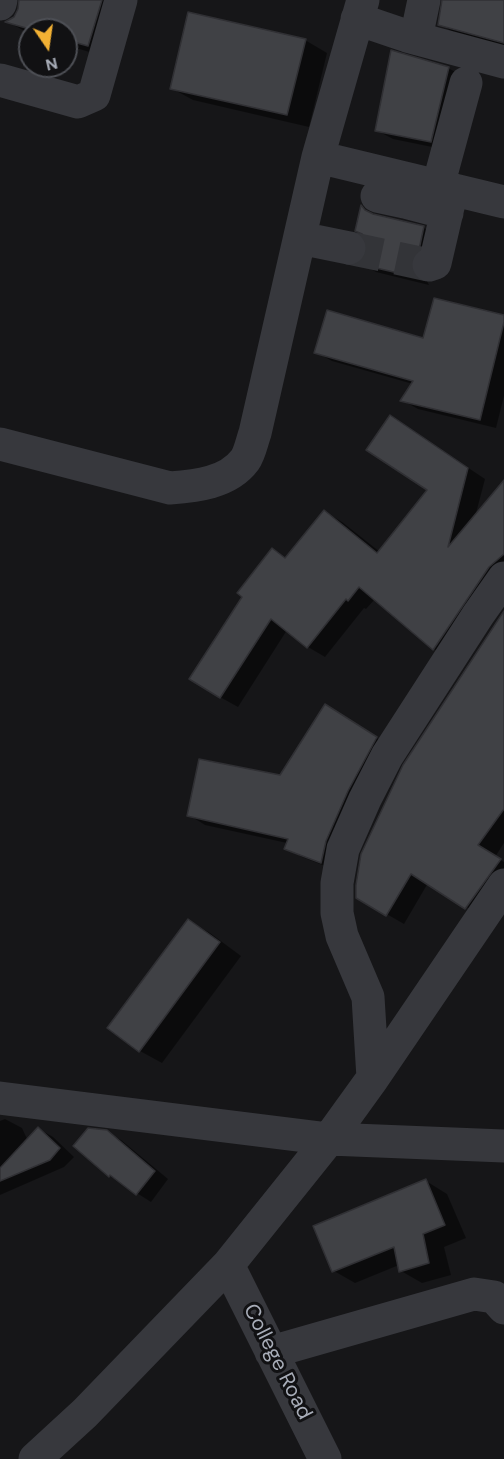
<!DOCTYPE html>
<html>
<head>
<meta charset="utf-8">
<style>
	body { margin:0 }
	#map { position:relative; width:504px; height:1459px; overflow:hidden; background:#161618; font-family:"DM Sans",sans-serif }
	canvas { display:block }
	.north { position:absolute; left:18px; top:18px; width:60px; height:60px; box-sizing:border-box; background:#111113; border:2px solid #4d4f55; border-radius:50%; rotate:167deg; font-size:16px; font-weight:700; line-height:24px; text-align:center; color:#a8adb8 }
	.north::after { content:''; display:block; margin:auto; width:21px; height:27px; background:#f2b134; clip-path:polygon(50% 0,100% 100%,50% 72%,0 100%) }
</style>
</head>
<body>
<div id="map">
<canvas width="504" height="1459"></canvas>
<div class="north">N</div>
</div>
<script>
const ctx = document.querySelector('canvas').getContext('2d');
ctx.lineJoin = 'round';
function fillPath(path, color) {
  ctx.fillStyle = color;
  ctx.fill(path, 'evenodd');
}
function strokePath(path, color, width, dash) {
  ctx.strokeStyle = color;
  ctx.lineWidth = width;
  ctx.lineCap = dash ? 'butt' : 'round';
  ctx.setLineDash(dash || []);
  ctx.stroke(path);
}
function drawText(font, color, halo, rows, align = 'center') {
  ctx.font = font + ' "DM Sans",sans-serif';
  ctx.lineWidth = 6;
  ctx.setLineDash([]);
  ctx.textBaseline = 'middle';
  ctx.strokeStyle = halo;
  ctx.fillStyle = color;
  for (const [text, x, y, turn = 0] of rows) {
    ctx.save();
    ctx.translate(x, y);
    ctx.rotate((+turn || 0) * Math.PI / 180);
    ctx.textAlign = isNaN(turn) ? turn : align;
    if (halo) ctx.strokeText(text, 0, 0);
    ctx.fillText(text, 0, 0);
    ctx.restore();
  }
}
const shadow = new Path2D(`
	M21 0H134L113 59 66 45V30H30V34L8 22 15 18Z
	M444 0H504V48L461 37 440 24Z
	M305 40 327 53 309 127 193 100 171 88Z
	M448 68 465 77 447 150 393 139 376 130Z
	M362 207 378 217 424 228 440 237 427 281 429 285 376 272 361 263 369 251Z
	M504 316V396L496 428 418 409 402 400 413 384 332 361 316 352 424 340Z
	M407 427 485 479 475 517 504 482V580L451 659 434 649 375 599 366 609 364 608 325 657 308 647 287 630 238 707 220 697 273 550 287 559 325 512 342 522 380 552 429 490Z
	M504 615V843L495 857 504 862V889L483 917 428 883 404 924 357 897Z
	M342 716 392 748 338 871 302 857 286 848 287 843 205 825 189 815 280 777Z
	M189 921 210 933 241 956 162 1063 140 1051 109 1028Z
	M5 1119 22 1128 28 1141 39 1129 53 1137 74 1157 64 1167 0 1195V1121Z
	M106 1132 121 1140 168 1179 151 1202 110 1176 75 1146Z
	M426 1181 447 1194 466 1238 444 1247 451 1275 422 1283 401 1271 399 1265 355 1283 334 1271Z`);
const building = new Path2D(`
	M19 0H102L88 46 66 40V30H33L5 22 14 17 18 9Z
	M442 0H504V43L438 25Z
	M188 12 306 39 287 115 170 89Z
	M391 50 449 67 431 142 375 131Z
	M361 205 365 210 373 214 424 226 419 250 415 253 411 262V270L415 277 359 264 363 260 367 251V242L362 234 355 231Z
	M434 298 504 315V322L480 420 400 401 413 381 314 353 327 310 423 338Z
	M390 415 468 468 448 547 504 480V554L489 567 433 650 359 587 348 601 346 599 307 648 271 619 220 698 189 679 242 597 237 593 272 548 285 558 324 510 377 553 427 490 366 450Z
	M504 611V809L478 845 501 859 465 909 411 874 386 916 356 898V885L361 854 403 765Z
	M325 704 377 737 348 791 326 841 321 863 284 849 288 839 187 816 199 759 280 775Z
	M188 919 220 942 139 1052 107 1028Z
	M38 1127 60 1148 50 1160 0 1181V1168Z
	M88 1128 107 1130 155 1171 136 1195 110 1175 109 1177 73 1146Z
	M426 1179 445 1225 423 1234 429 1263 399 1272 394 1247 332 1272 313 1226Z`);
const minorTunnel = new Path2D(`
	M349 248 429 265`);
const minor = new Path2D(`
	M0 4 1 0
	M357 19 407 36 504 62
	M416 38 424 0
	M0 80 78 102 94 95 121 0
	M318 157 504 202
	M411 180 405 202 447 213
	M438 186 466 83
	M377 196 405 202
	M300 238 349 248
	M429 265 435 263 452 190
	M0 444 170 488C196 486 228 483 245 460 250 453 252 441 255 433L318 157 363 0
	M373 1078 368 997 342 936 337 913V883L343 849 365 799 387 756 478 615 504 578
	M0 1098 329 1139 504 1146
	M228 1265 325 1459
	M271 1352 474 1294 494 1297 504 1308
	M35 1459 85 1413 228 1265 329 1139 373 1078 504 885`);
const streetNames = [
	["College Road",277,1362,63]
];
fillPath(shadow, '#0007');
fillPath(building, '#404145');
strokePath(building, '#303034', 1.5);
strokePath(minorTunnel, '#333438', 33, [33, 16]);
strokePath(minor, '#37383d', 33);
drawText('21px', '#a8adb8', '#111113', streetNames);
</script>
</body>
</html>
